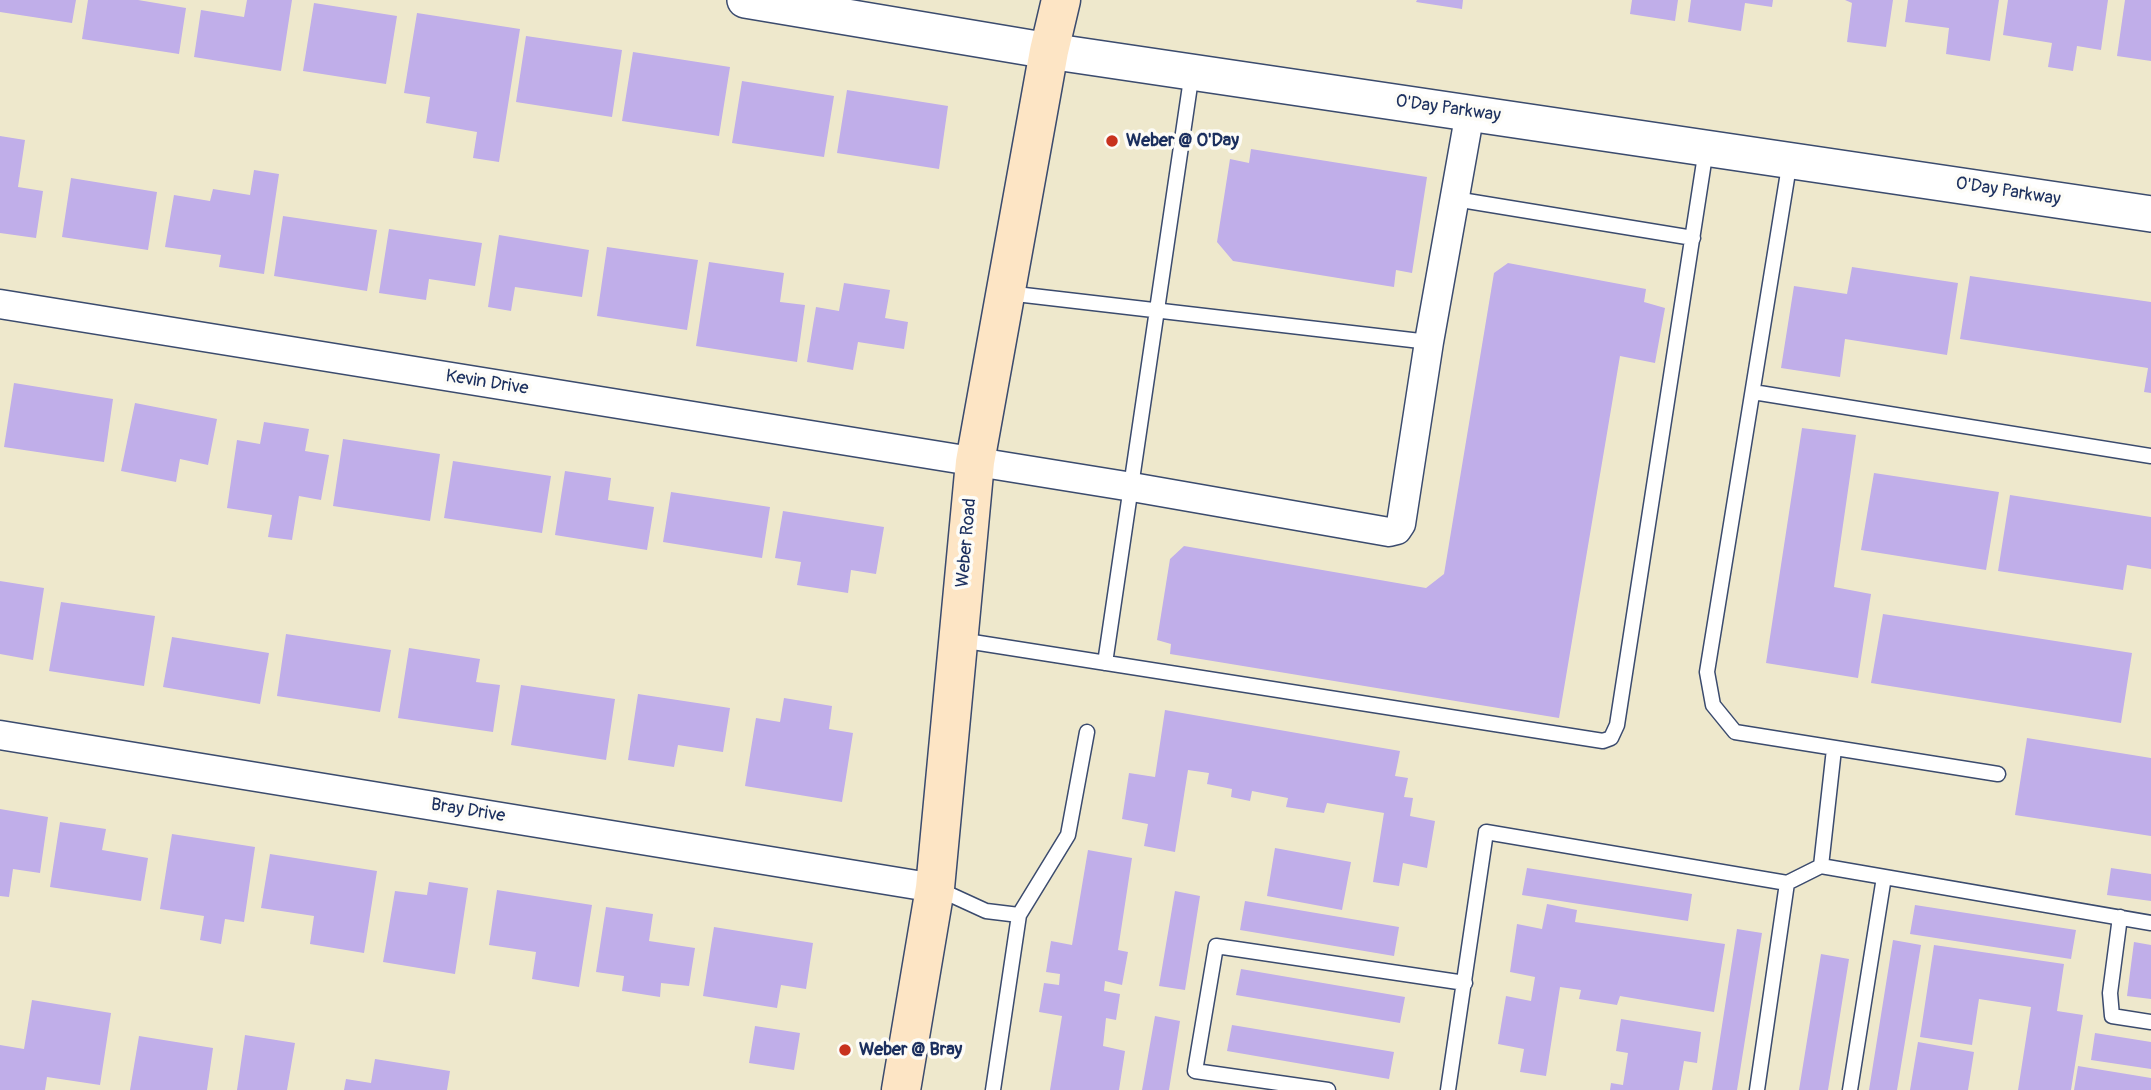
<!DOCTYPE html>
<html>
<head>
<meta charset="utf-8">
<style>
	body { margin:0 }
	canvas { display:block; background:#eee8cc }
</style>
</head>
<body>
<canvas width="2151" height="1090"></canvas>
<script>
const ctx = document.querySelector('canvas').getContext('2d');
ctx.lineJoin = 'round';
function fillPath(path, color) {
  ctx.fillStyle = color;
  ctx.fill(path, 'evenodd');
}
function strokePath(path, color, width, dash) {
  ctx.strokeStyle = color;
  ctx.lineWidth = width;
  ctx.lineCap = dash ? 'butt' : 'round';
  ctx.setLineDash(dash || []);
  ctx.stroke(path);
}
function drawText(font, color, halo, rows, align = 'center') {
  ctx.font = font + ' Pangolin,sans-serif';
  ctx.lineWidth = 7;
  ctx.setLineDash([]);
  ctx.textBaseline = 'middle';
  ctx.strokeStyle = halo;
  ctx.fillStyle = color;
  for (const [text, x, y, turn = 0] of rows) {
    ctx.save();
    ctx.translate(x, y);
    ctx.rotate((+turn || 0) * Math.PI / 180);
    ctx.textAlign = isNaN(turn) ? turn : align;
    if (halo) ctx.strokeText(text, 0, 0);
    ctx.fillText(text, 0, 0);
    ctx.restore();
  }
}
const building = new Path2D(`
	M0 0H76L72 23 0 12Z
	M88 0H138L186 8 179 54 82 39Z
	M247 0H292L281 71 194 57 201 10 244 17Z
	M1417 0H1463L1462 9 1416 2Z
	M1632 0H1678L1675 21 1630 14Z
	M1691 0H1773L1772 7 1745 3 1741 31 1688 22Z
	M1845 0H1893L1886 47 1847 42 1852 3Z
	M1908 0H1999L1990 61 1946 54 1949 28 1905 22Z
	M2008 0H2108L2101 50 2077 46 2073 71 2048 67 2052 43 2003 35Z
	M2125 0H2151V61L2117 56Z
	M314 3 397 16 386 84 303 71Z
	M417 13 520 29 499 162 473 158 477 132 426 123 430 97 404 93Z
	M526 36 622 50 612 117 516 102Z
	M633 52 730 67 719 136 622 121Z
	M742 81 834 96 824 157 732 143Z
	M847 90 948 106 939 169 837 153Z
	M0 136 25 140 18 187 43 191 36 238 0 233Z
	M1251 149 1427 177 1412 273 1396 270 1394 287 1233 261 1217 242 1230 159 1249 163Z
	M254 170 279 174 264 274 219 267 221 255 165 247 174 195 210 201 213 189 250 195Z
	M71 178 157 192 148 250 62 237Z
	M283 216 377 230 367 291 274 276Z
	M389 229 482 243 475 286 429 279 426 300 379 293Z
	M499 235 589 250 582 297 515 287 511 311 488 307Z
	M607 247 698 260 687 330 597 316Z
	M709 262 784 273 780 302 805 305 797 362 696 346Z
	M1508 263 1646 289 1644 302 1665 308 1655 363 1620 356 1559 718 1170 654 1171 644 1157 640 1170 559 1184 546 1426 588 1444 574 1494 273Z
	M1852 267 1958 283 1947 355 1845 339 1840 377 1781 368 1794 286 1847 294Z
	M1970 276 2151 302V393L2144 392 2148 368 1960 339Z
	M844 283 890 290 885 318 908 322 904 349 858 342 853 370 807 362 816 307 839 311Z
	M14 383 113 399 104 462 4 447Z
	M135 403 217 419 208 465 180 459 176 482 121 471Z
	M264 422 309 429 305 451 329 455 321 500 299 496 292 540 268 537 272 515 227 508 237 440 260 444Z
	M1802 428 1856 435 1834 587 1871 594 1858 678 1766 663Z
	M343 439 440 454 430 521 333 506Z
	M453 461 551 476 542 533 444 518Z
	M565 471 611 478 608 500 654 507 647 550 555 535Z
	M1874 473 1999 492 1986 570 1861 550Z
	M671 492 770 507 762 558 663 542Z
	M2010 495 2151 517V569L2127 565 2123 590 1998 571Z
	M783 511 884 527 876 574 851 570 848 593 797 585 801 562 775 558Z
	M0 581 44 588 33 660 0 654Z
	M61 602 155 616 144 686 49 671Z
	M1883 614 2132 653 2121 723 1871 683Z
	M286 634 391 650 380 712 277 696Z
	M172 637 269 653 260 704 163 687Z
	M409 648 480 659 476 682 500 685 493 732 398 718Z
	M521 685 615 699 606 760 511 745Z
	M638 694 730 708 723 752 678 745 674 767 628 760Z
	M784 698 832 706 829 729 853 733 842 802 745 786 756 718 780 722Z
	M1165 710 1400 751 1395 776 1408 778 1404 797 1413 798 1410 816 1435 821 1427 868 1403 863 1399 886 1373 882 1384 813 1327 803 1324 813 1286 807 1288 798 1252 791 1250 801 1231 797 1232 789 1207 784 1209 773 1188 770 1175 852 1144 846 1148 824 1122 819 1129 773 1155 777Z
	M2027 738 2151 758V836L2015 815Z
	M0 809 48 817 40 873 13 869 9 897 0 896Z
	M60 822 106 829 102 850 148 858 141 901 50 887Z
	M172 834 255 847 244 922 225 919 221 944 200 940 204 916 160 909Z
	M1275 848 1351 862 1342 910 1267 896Z
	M1088 850 1132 858 1118 950 1128 952 1122 985 1105 981 1104 991 1120 994 1116 1020 1106 1018 1103 1046 1125 1051 1119 1090H1050L1062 1016 1039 1012 1044 983 1059 985 1060 974 1046 972 1051 941 1072 945Z
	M270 854 377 871 364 953 310 944 314 916 261 908Z
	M1527 868 1692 894 1688 921 1522 895Z
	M2111 868 2151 874V901L2107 895Z
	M429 882 468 888 455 974 383 962 395 891 427 895Z
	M497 890 592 905 579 987 532 979 536 952 489 945Z
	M1175 891 1200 896 1185 990 1159 986Z
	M1245 901 1399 927 1394 956 1240 930Z
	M1547 904 1577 910 1575 922 1725 944 1714 1012 1620 996 1617 1005 1579 999 1581 990 1560 987 1546 1076 1520 1072 1524 1049 1498 1044 1506 996 1531 1001 1535 977 1510 972 1517 924 1542 929Z
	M1915 905 2076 930 2071 959 1910 934Z
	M606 907 653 914 649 941 695 948 689 986 661 983 660 997 622 991 624 976 596 972Z
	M714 927 813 943 806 989 781 985 777 1008 703 996Z
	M1737 929 1762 933 1737 1090H1712Z
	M1893 940 1921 945 1897 1090H1869Z
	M2134 942 2151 945V999L2127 996Z
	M1934 945 2064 964 2057 1011 2083 1015 2071 1090H2018L2031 1007 1979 999 1972 1045 1920 1037Z
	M1821 954 1849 959 1828 1090H1799Z
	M1241 969 1405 997 1400 1023 1236 995Z
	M32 1000 111 1013 100 1085 47 1077 45 1090H0V1045L24 1049Z
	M1155 1016 1180 1021 1169 1090H1142Z
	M1621 1019 1701 1032 1697 1063 1684 1061 1679 1090H1610L1611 1083 1623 1085 1628 1053 1616 1051Z
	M1232 1025 1394 1052 1389 1079 1227 1051Z
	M755 1026 800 1033 794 1070 749 1063Z
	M2095 1033 2151 1042V1069L2091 1060Z
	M245 1035 295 1043 287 1090H237Z
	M139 1036 213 1048 207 1090H130Z
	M1918 1042 1974 1052 1968 1090H1910Z
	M375 1059 450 1071 447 1090H344L346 1079 371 1083Z
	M2078 1066 2151 1078V1090H2074Z`);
const service = new Path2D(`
	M1790 160 1707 672 1713 705 1735 732 1998 774
	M1455 199 1693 238
	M1007 293 1429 342
	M1753 392 2151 456
	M960 640 1603 741 1611 738 1617 725 1706 149
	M1105 663 1192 72
	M1821 866 1834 749
	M938 889 986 911 1019 915
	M2120 917 2110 993 2112 1016 2151 1022
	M993 1090 1019 915 1068 835 1087 732
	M1328 1090 1195 1071 1216 946 1465 983
	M1448 1090 1486 832 1787 883 1821 866 2151 923
	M1757 1090 1787 883
	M1850 1090 1884 877`);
const minor = new Path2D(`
	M0 304 1132 487 1389 532 1397 530 1401 524 1429 342 1470 112
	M0 735 935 888`);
const tertiary = new Path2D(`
	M745 0 1049 51 2151 214`);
const secondary = new Path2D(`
	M901 1090 935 888 975 462 1049 51 1061 0`);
const markers = [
	[1112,141,7,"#c8321e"],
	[845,1050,7,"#c8321e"]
];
const streetNames = [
	["O'Day Parkway",1448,109,8],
	["O'Day Parkway",2008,192,9],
	["Kevin Drive",487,383,9],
	["Weber Road",967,543,-85],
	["Bray Drive",468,811,9]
];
const poiNames = [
	["Weber @ O'Day",1126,141],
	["Weber @ Bray",859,1050]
];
fillPath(building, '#c0aee9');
strokePath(service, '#3b4b6e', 17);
strokePath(minor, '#3b4b6e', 31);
strokePath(tertiary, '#3b4b6e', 38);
strokePath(secondary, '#3b4b6e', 41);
strokePath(service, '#fff', 14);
strokePath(minor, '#fff', 28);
strokePath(tertiary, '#fff', 35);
strokePath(secondary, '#fde5c5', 38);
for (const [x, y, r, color] of markers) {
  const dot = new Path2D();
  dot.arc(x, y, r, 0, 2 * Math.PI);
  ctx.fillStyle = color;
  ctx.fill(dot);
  strokePath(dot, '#fdfcf7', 2.5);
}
drawText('18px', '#1b2f5e', '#fdfcf7', streetNames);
drawText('bold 18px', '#1b2f5e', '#fdfcf7', poiNames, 'left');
</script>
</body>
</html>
